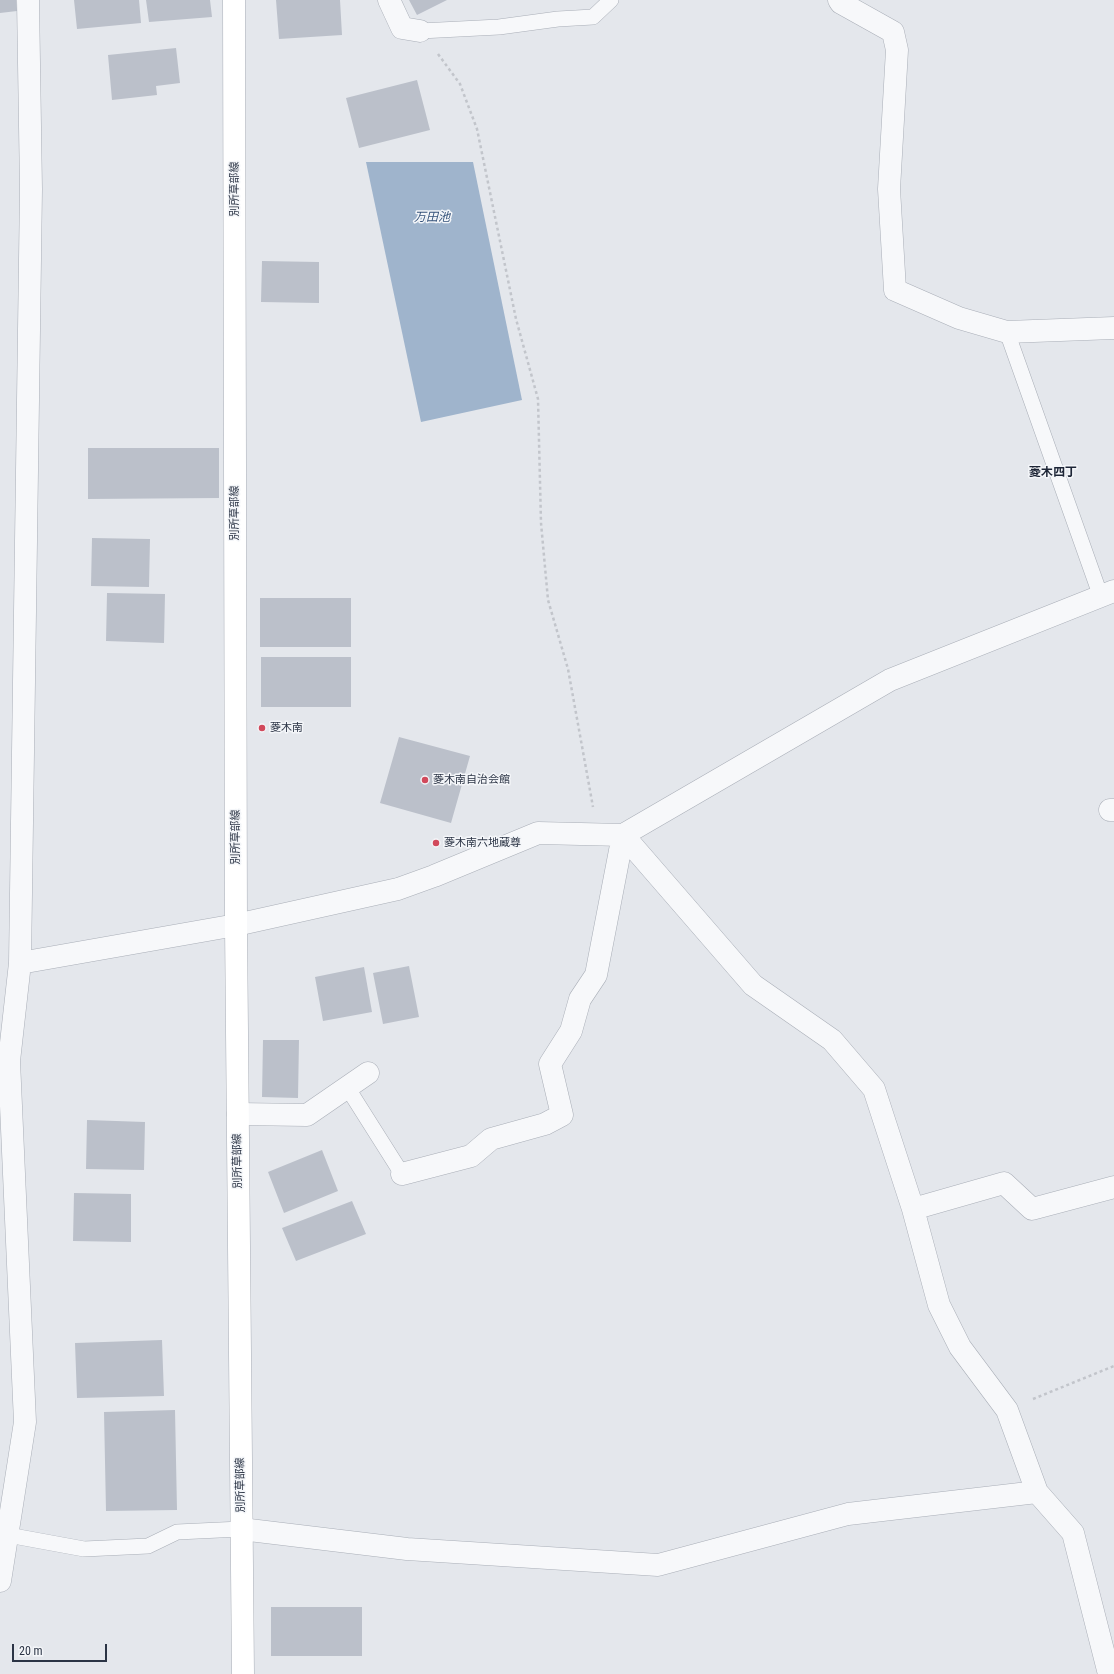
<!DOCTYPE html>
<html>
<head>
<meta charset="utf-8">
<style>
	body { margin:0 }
	#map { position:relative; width:1114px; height:1674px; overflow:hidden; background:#e4e7ec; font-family:"Roboto Condensed",sans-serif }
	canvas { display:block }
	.scale { position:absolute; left:12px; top:1644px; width:95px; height:18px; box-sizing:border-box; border:2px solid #2b3445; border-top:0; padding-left:5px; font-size:12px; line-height:14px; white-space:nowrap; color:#2b3445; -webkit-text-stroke:3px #f4f6f9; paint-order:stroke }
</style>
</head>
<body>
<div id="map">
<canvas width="1114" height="1674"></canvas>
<div class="scale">20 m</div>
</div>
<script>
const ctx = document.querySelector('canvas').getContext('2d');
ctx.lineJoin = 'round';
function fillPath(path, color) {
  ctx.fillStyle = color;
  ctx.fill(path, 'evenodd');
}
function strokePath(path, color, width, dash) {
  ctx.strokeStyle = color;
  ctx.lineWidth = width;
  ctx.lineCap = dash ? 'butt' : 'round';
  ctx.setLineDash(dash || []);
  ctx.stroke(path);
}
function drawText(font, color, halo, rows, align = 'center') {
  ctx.font = font + ' "Roboto Condensed","Noto Sans JP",sans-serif';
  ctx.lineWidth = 3;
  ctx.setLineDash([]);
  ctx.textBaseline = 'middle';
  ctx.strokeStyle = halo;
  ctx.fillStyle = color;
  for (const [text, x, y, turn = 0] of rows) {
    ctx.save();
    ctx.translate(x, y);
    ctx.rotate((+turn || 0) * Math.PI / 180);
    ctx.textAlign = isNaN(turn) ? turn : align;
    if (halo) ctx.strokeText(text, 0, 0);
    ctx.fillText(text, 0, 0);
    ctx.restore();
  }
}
const water = new Path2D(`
	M366 162H473L522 400 421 422Z`);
const building = new Path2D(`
	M0 0H16L17 11 0 13Z
	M74 0H139L141 23 77 29Z
	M146 0H210L212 17 149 22Z
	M276 0H340L342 35 279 39Z
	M409 0H447L417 15Z
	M176 48 180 83 156 86 157 95 112 100 108 55Z
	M417 80 430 130 359 148 346 98Z
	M262 261 319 262V303L261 302Z
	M88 448H219V498L88 499Z
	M92 538 150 539 149 587 91 586Z
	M107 593 165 594 164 643 106 641Z
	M260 598H351V647H260Z
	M261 657H351V707H261Z
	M399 737 470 756 451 823 380 803Z
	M409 966 419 1017 383 1024 373 973Z
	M364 967 372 1012 323 1021 315 977Z
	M263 1040H299L298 1098 262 1097Z
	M87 1120 145 1122 144 1170 86 1169Z
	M322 1150 338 1191 284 1213 268 1172Z
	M74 1193 131 1194V1242L73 1241Z
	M352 1201 366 1234 296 1261 282 1228Z
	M162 1340 164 1396 77 1398 75 1343Z
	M175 1410 177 1510 106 1511 104 1412Z
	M271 1607H362V1656H271Z`);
const path = new Path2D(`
	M438 54 460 84 477 129 516 319 538 399 541 523 548 600 568 669 593 807
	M1033 1399 1114 1366`);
const lane = new Path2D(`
	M420 31 499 27 558 19 593 17 611 0
	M1007 332 1101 597
	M347 1087 402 1174
	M8 1535 84 1549 148 1546 177 1532 241 1529`);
const street = new Path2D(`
	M389 0 402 28 420 31
	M839 0 841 3 893 32 897 50 889 189 895 290 959 318 1007 332 1114 328
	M1110 810H1114
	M623 835 753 985 832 1040 874 1089 913 1209 939 1305 960 1347 1007 1410 1037 1492 1073 1533 1109 1674
	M20 963 236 925 398 889 434 876 538 833 623 835 890 680 1114 591
	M238 1114 307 1115 368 1073
	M402 1174 471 1156 491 1139 545 1124 562 1115 550 1064 571 1031 580 999 596 975 623 835
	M913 1209 1004 1183 1032 1209 1114 1187
	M241 1529 407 1549 658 1565 848 1514 1037 1492
	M0 1581 25 1422 9 1061 20 963 31 189 28 0`);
const secondary = new Path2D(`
	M234 0 236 925 243 1674`);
const markers = [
	[262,728,4,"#d1495b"],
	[425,780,4,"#d1495b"],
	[436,843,4,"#d1495b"]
];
const streetNames = [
	["別所草部線",235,189,-90],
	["別所草部線",235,513,-90],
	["別所草部線",236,837,-90],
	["別所草部線",238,1161,-91],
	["別所草部線",241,1485,-91]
];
const poiNames = [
	["菱木南",270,728],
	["菱木南自治会館",433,780],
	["菱木南六地蔵尊",444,843]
];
const waterNames = [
	["万田池",432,218]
];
const neighbourhoodNames = [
	["菱木四丁",1053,473]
];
fillPath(water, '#9fb4cc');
fillPath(building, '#bbc0ca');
strokePath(lane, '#a9aeb7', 16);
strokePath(street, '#a9aeb7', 23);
strokePath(secondary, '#a9aeb7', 23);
strokePath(path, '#c2c5cb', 2.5, [3, 3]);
strokePath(lane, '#f7f8fa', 15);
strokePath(street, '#f7f8fa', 22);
strokePath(secondary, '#fff', 22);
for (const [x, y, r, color] of markers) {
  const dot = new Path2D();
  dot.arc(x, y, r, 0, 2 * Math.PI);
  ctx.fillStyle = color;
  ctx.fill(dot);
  strokePath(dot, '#f4f6f9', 1.5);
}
drawText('11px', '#2b3445', '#f4f6f9', streetNames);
drawText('11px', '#2b3445', '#f4f6f9', poiNames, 'left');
drawText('italic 12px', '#34527a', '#f4f6f9', waterNames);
drawText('bold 12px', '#1d2536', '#f4f6f9', neighbourhoodNames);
</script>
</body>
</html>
